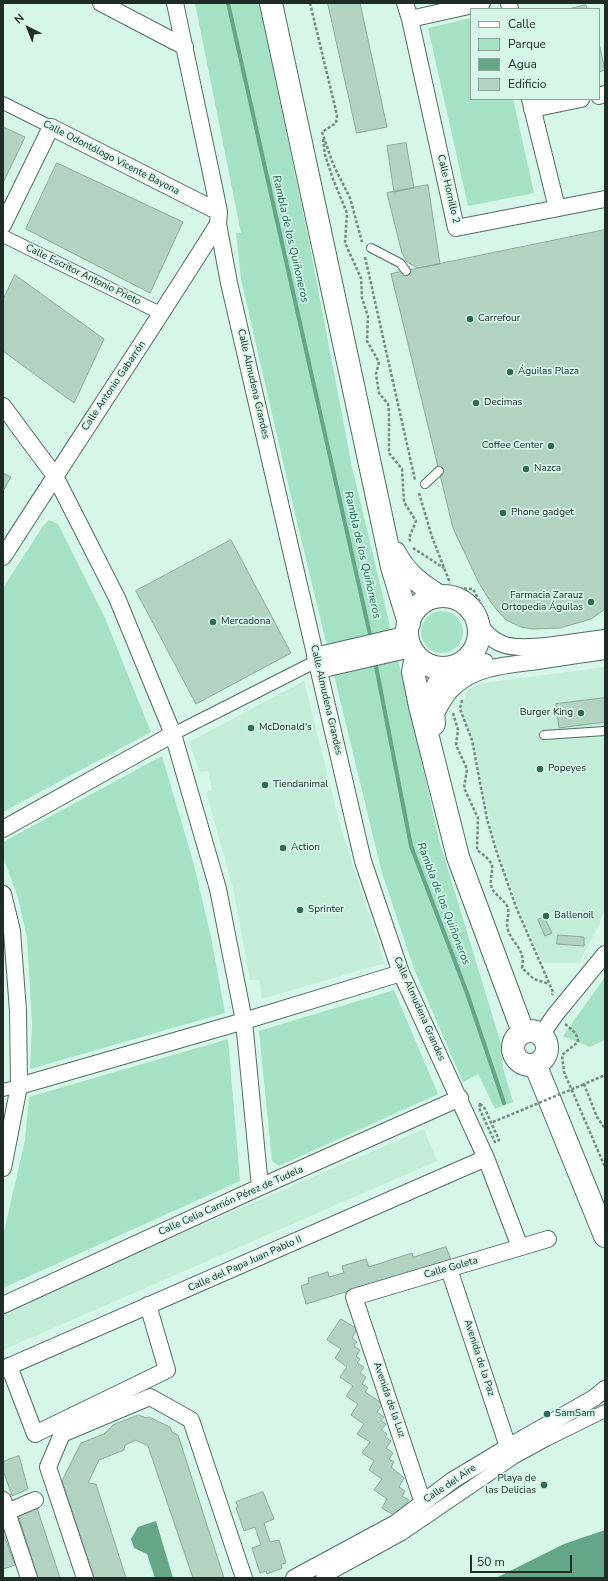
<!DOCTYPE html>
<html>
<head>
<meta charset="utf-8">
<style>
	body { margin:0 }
	#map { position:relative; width:608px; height:1581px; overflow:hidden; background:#d6f7e7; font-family:"Nunito Sans",sans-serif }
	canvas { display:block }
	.frame { position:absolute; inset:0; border:4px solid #202d27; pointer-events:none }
	.legend { position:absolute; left:470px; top:8px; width:130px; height:92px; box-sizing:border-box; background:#d6f7e7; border:1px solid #8da69a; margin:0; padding:5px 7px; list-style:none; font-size:12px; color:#202d27 }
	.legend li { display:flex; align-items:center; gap:8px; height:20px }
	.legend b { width:20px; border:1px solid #8da69a }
	.north { position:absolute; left:8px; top:8px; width:40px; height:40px; -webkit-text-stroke:3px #d6f7e7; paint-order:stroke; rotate:317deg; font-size:11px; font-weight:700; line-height:16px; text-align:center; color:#202d27 }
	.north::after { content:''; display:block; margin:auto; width:14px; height:18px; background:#202d27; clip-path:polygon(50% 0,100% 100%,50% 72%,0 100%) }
	.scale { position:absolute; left:470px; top:1555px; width:102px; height:18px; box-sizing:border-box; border:2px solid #202d27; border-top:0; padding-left:5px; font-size:12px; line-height:14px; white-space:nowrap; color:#202d27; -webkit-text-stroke:3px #d6f7e7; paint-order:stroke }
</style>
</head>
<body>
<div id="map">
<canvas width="608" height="1581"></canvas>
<div class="frame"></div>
<ul class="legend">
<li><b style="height:5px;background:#fff"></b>Calle</li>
<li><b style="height:11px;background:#a5e1c4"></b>Parque</li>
<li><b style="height:11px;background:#65a688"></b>Agua</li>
<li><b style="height:11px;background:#b2d2c2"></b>Edificio</li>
</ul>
<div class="north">N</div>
<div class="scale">50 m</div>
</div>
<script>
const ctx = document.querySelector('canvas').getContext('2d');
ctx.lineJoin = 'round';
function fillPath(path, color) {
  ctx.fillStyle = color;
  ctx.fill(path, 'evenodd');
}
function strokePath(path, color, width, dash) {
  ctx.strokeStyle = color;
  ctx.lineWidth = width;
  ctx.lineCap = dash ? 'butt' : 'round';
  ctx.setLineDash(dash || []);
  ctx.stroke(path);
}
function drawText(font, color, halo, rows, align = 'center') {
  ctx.font = font + ' "Nunito Sans",sans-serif';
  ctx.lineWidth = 3.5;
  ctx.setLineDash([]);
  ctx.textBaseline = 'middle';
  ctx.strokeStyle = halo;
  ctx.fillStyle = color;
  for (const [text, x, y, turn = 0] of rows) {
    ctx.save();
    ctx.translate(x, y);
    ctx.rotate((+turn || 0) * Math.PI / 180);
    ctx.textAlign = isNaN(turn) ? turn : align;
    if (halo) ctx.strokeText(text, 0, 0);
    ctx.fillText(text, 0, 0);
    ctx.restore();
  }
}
const built = new Path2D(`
	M605 667V908L599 925 579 963H543L518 906 499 852 489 818 473 739 461 709 466 693 471 688 483 683Z
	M304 681 342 832 385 963 262 999 259 980H250L233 888 206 792 212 790 208 771 200 772 189 742Z
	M424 1129 437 1161 3 1350V1314L19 1304Z`);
const green = new Path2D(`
	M195 3H259L307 231 352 467 408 701 439 840 501 1044 503 1068 513 1102 495 1109 478 1074 463 1082 414 969 382 873 296 518 241 279 236 233H241Z
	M471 18V99H513L534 193 468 206 428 28Z
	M49 520 58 524 105 618 151 732 3 812V588L43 526Z
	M421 632a21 21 0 1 1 42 0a21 21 0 1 1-42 0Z
	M162 756 193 861 211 937 225 1013 30 1069 32 1024 27 938 18 898 3 856V842Z
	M605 977V1040L590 1047 563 1036Z
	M394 990 438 1094 279 1166 272 1161 259 1031Z
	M228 1039 240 1181 3 1288V1236L25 1140 29 1097Z`);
const water = new Path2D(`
	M156 1521 173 1578H155L147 1554 134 1548 131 1539 138 1527Z
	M605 1530V1578H496L564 1544Z`);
const stream = new Path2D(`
	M228 3 371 639
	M375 661 411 846 467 993 504 1103`);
const building = new Path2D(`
	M328 3H360L387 127 357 133Z
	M586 5 587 9H569Z
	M599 43 605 70 599 72Z
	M3 127 25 137 3 183Z
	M406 143 414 188 394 192 387 146Z
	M57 163 183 222 150 293 26 229Z
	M428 185 440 264 418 268 407 262 402 253 387 193Z
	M605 230V609L591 619 560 628 533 629 521 627 506 620 492 604 479 583 453 528 391 274Z
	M15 275 104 339 74 403 3 351V300Z
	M3 473 11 477 3 491Z
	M231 540 291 653 196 704 136 591Z
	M605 698V722L559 728 556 704Z
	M544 917 552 933 545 936 538 920Z
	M558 935 584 937V946L557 944Z
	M446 1247 451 1260 306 1304 301 1286 309 1283 308 1278 328 1272 329 1277 344 1273 342 1266 366 1259 369 1267 412 1253 413 1257Z
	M341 1319 357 1329 352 1338 357 1342 354 1346 360 1350 356 1356 360 1359 357 1363 364 1367 360 1373 366 1377 362 1384 368 1388 365 1392 383 1404 377 1412 384 1417 381 1421 386 1424 381 1430 387 1434 385 1437 391 1441 386 1448 393 1453 389 1459 394 1462 391 1467 404 1478 399 1487 405 1491 402 1496 409 1500 395 1516 382 1508 387 1499 374 1490 382 1479 369 1470 374 1461 362 1453 370 1442 357 1434 364 1424 351 1415 358 1404 346 1396 353 1386 340 1377 347 1367 335 1358 341 1349 327 1340Z
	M139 1415 146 1418 149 1417 170 1427 172 1432 178 1435 224 1578H193L148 1446 136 1440 125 1445 124 1450 99 1460 88 1483 96 1484 126 1578H94L62 1481 81 1443 104 1434 113 1425Z
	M19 1456 28 1489 12 1496 3 1470V1462Z
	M263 1492 274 1519 264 1523 270 1542 279 1540 286 1563 281 1564 282 1568 267 1574 266 1571 260 1573 252 1548 261 1545 255 1527 244 1531 236 1508 238 1507 236 1502Z
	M37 1508 60 1578H38L18 1515Z
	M3 1533 15 1565 3 1569Z`);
const path = new Path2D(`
	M310 3 337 115 336 123 322 132
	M322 132 333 164 350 198 362 242
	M323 139 325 155 333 179 347 213 345 243 361 278 362 298 368 316 367 341 379 362 376 374 379 393 388 404 389 412V453L402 469 404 502 416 521 409 538 411 543
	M365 257 415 480
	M419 493 432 537 450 583
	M413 548 444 568
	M454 588 473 589 484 610
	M462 700 460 709 472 740 487 819 497 853 516 907 553 992 552 995
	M453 713 458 730 456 745 467 769 464 788 478 818 477 850C482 854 489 858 492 865 493 871 490 878 491 884 492 894 502 897 507 906 511 914 505 922 508 930 513 945 526 949 522 968L534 979 549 984
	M565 1024C571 1029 578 1033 578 1042L562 1055 564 1072 605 1167
	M584 1084 597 1117 605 1129
	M582 1085 605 1075
	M480 1104 484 1107 499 1140 497 1142H495L479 1108Z`);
const service = new Path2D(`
	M371 248 400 263 406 271
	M425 484 439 471
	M544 735 605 731`);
const pedestrian = new Path2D(`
	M3 103 51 127
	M3 236 162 314
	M173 734 317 661
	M3 1090 19 1086
	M322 1578 402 1534 515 1457 546 1440 605 1411`);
const minor = new Path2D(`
	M101 3 185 47
	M405 3 410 19 456 228 605 199
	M509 3 510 9
	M410 19 482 3
	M599 96 605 94
	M530 99 557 208
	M532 109 581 99
	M218 224 229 283 363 861 401 973 486 1158 520 1247
	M3 225 51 127 219 212
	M3 406 55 476 117 598 173 734 218 889 244 1021 260 1187
	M3 557C74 446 148 336 218 224L219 212 214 187 175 3
	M478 622C484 631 489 638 500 643 521 654 580 640 605 638
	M315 656 396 637 407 632
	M456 666 485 662
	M319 670 411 649
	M433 717C441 707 444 695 454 687 476 666 509 665 538 661 560 658 582 654 605 651
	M3 829 173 734
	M3 894 12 931 18 1011 19 1086 3 1168
	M541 1035 555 1015 605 954
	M19 1086 244 1021 401 973
	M449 1269 508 1447
	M3 1305 260 1187 460 1098
	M9 1366 35 1434 167 1370 148 1305
	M3 1369 486 1158
	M3 1500 7 1512 35 1500
	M423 1503 354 1297 548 1239
	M3 1514 7 1512 29 1578
	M85 1578 48 1467 62 1434 150 1397 191 1420 244 1578
	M294 1578 396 1523 453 1480 508 1447 594 1398 605 1389`);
const secondary = new Path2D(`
	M271 3 392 567 409 623
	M395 553C405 573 420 584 439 596
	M407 632a36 36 0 1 1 72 0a36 36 0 1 1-72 0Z
	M416 656 413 672 420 706 458 857 523 1032
	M434 724 432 698 446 668
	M513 1048a17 17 0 1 1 34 0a17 17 0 1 1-34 0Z
	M535 1064 605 1236`);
const pathBridge = new Path2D(`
	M493 1122 582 1085`);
const markers = [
	[470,319,4,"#316a52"],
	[510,372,4,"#316a52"],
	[476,403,4,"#316a52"],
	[551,446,4,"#316a52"],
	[526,469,4,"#316a52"],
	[503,513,4,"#316a52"],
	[591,602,4,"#316a52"],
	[213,622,4,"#316a52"],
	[581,713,4,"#316a52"],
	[251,728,4,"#316a52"],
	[540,769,4,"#316a52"],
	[265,785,4,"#316a52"],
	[283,848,4,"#316a52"],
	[300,910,4,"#316a52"],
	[546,916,4,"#316a52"],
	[547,1414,4,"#316a52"],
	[544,1485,4,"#316a52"]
];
const streetNames = [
	["Calle Odontólogo Vicente Bayona",111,158,27],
	["Calle Hornillo 2",448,189,77],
	["Calle Escritor Antonio Prieto",83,275,26],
	["Calle Almudena Grandes",253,384,77],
	["Calle Antonio Gabarrón",114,386,-56],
	["Calle Almudena Grandes",326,700,77],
	["Calle Almudena Grandes",419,1009,66],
	["Calle Celia Carrión Pérez de Tudela",231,1201,-24],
	["Calle del Papa Juan Pablo II",245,1264,-24],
	["Calle Goleta",451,1268,-16],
	["Avenida de la Paz",479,1358,72],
	["Avenida de la Luz",389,1400,71],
	["Calle del Aire",450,1484,-34]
];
const poiNames = [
	["Carrefour",478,319],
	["Águilas Plaza",518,372],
	["Decimas",484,403],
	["Coffee Center",543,446,"right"],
	["Nazca",534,469],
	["Phone gadget",511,513],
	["Farmacia Zarauz",583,596,"right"],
	["Ortopedia Águilas",583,608,"right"],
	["Mercadona",221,622],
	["Burger King",573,713,"right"],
	["McDonald's",259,728],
	["Popeyes",548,769],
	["Tiendanimal",273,785],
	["Action",291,848],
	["Sprinter",308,910],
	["Ballenoil",554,916],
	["SamSam",555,1414],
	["Playa de",536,1479,"right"],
	["las Delicias",536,1491,"right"]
];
const waterNames = [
	["Rambla de los Quiñoneros",290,239,77],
	["Rambla de los Quiñoneros",362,555,77],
	["Rambla de los Quiñoneros",443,904,69]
];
fillPath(built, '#c4edd9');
fillPath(green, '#a5e1c4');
fillPath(water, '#65a688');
strokePath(stream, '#65a688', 4);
fillPath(building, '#b2d2c2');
strokePath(building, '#8aaa9a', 1);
strokePath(service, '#516e60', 10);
strokePath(pedestrian, '#516e60', 14);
strokePath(minor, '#516e60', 18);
strokePath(secondary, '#516e60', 24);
strokePath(path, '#748a80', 2.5, [3, 2]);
strokePath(service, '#fff', 8);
strokePath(pedestrian, '#fff', 12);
strokePath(minor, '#fff', 16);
strokePath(secondary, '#fff', 22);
strokePath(pathBridge, '#748a80', 2.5, [3, 2]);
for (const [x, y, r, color] of markers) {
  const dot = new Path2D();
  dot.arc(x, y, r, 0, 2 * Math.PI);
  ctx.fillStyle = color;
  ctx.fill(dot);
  strokePath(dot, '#d6f7e7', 1.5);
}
drawText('10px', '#202d27', '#d6f7e7', streetNames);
drawText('10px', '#202d27', '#d6f7e7', poiNames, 'left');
drawText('italic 11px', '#136346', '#d6f7e7', waterNames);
</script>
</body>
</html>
